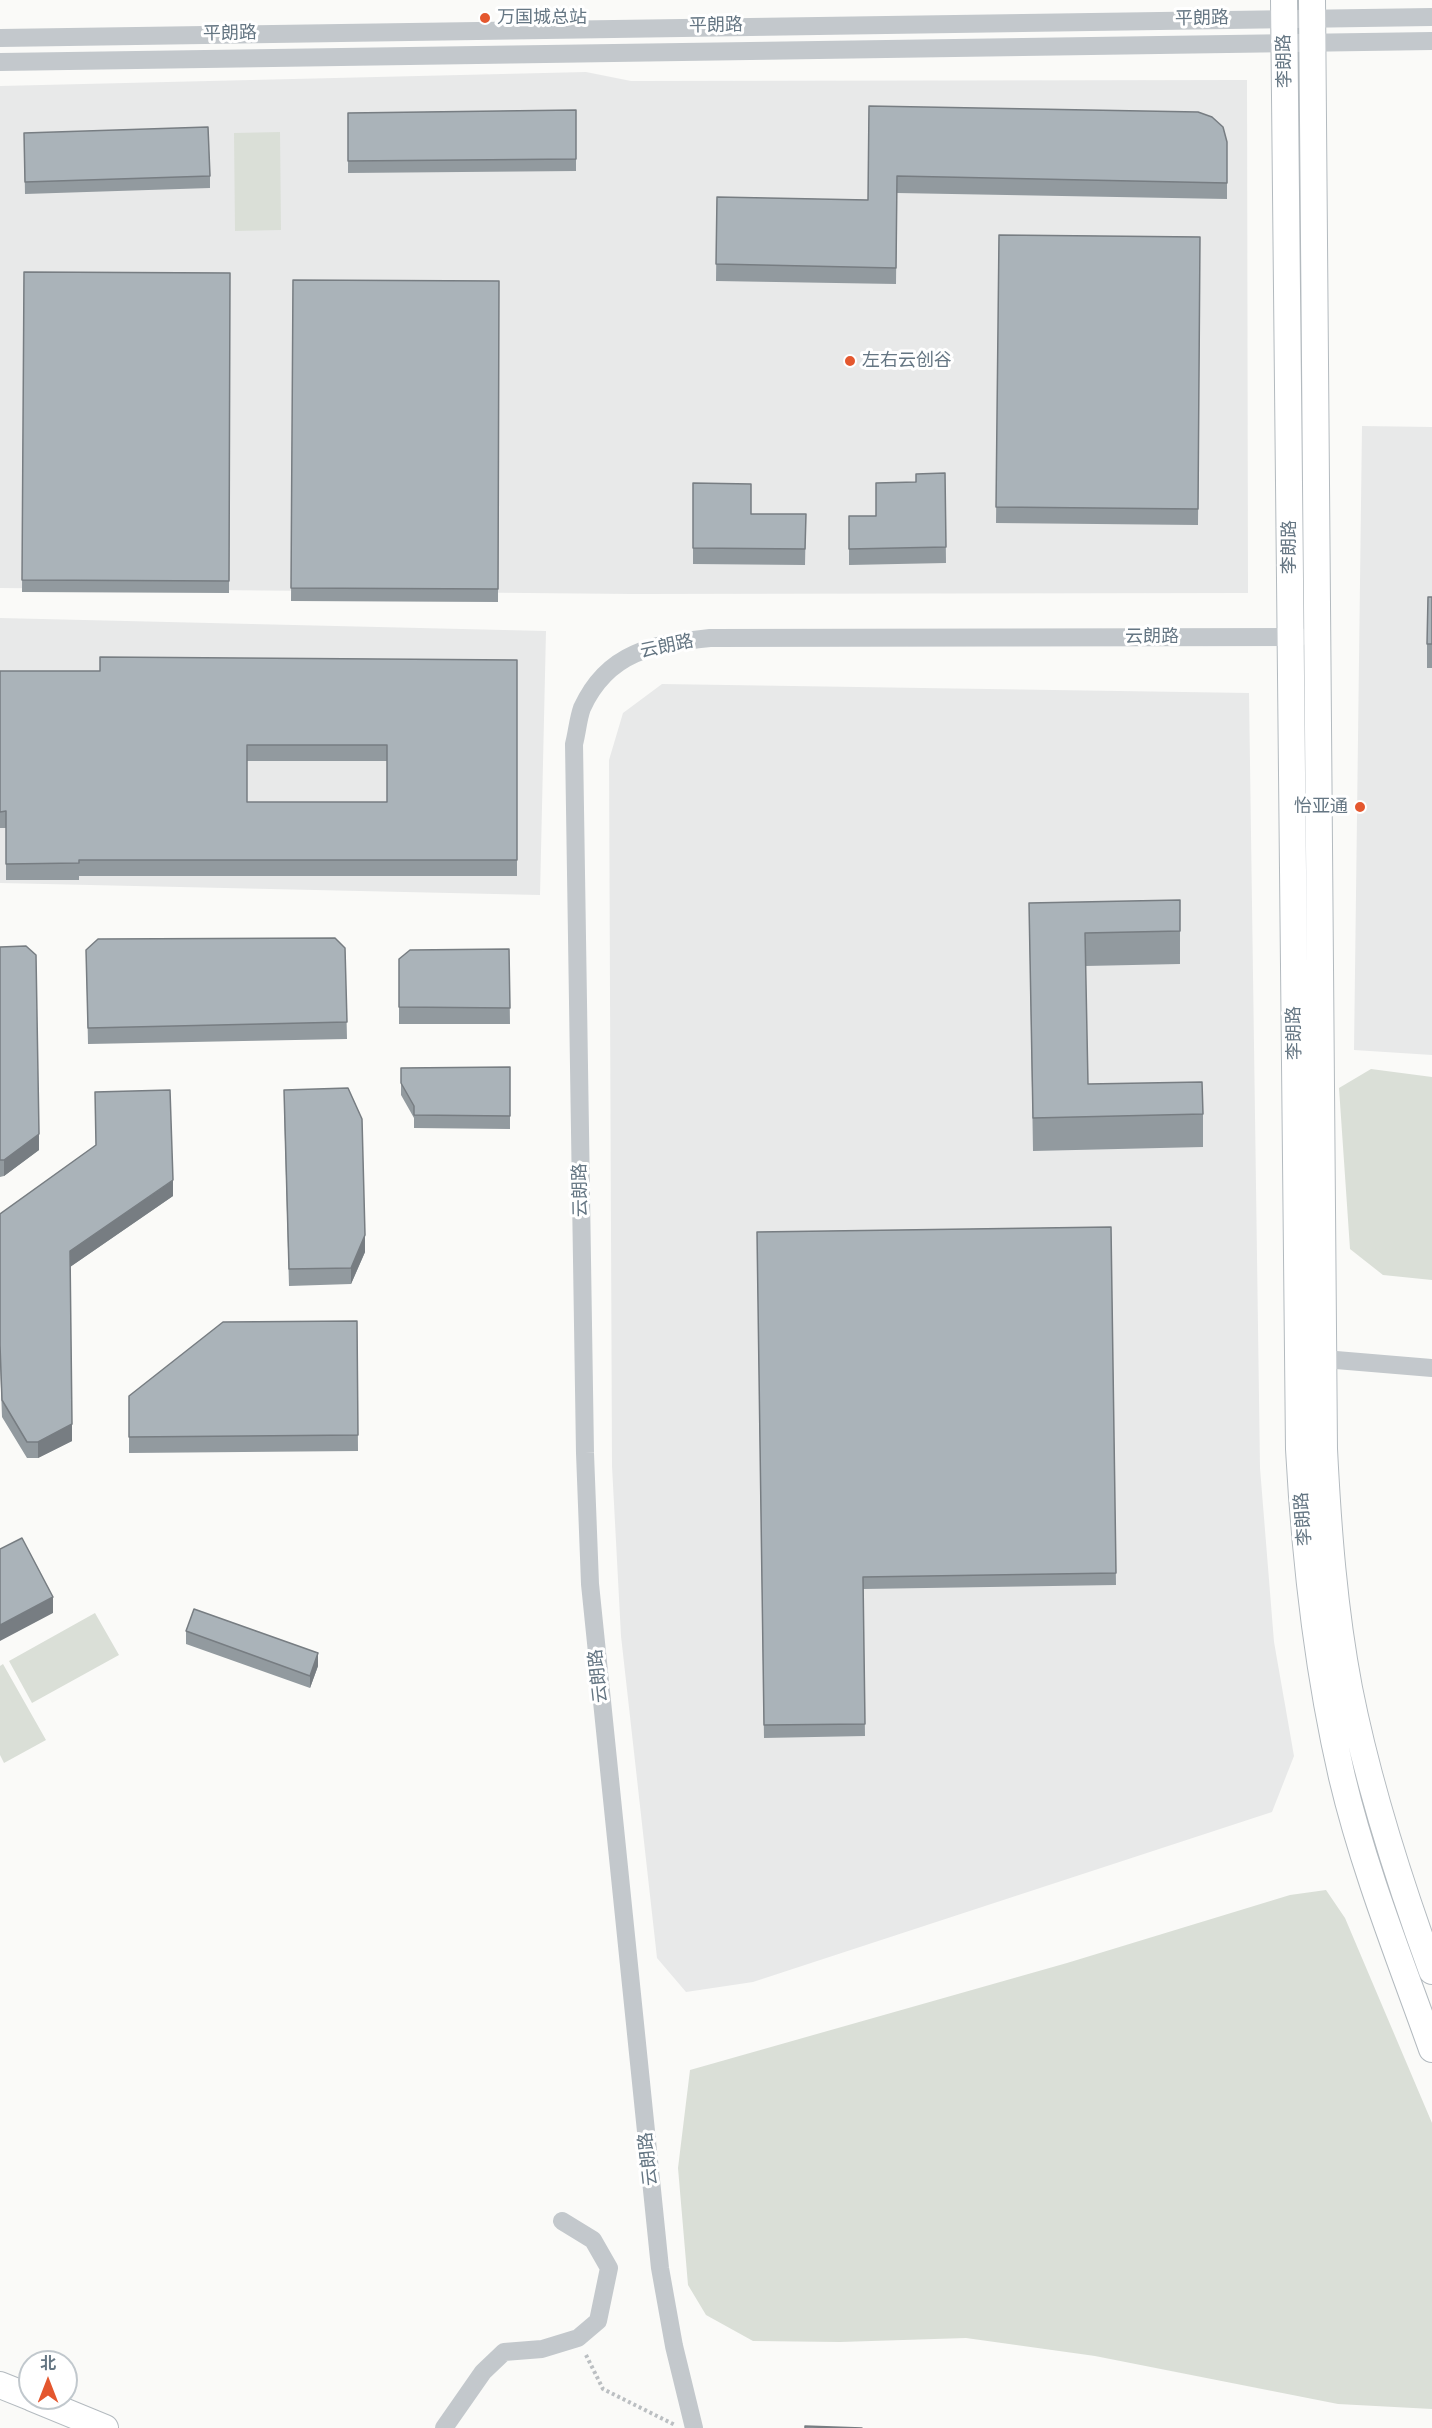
<!DOCTYPE html>
<html>
<head>
<meta charset="utf-8">
<style>
	body { margin:0 }
	#map { position:relative; width:1432px; height:2428px; overflow:hidden; background:#fafaf8; font-family:"DM Sans","Noto Sans SC",sans-serif }
	canvas { display:block }
	.north { position:absolute; left:18px; top:2350px; width:60px; height:60px; box-sizing:border-box; background:#fff; border:2px solid #c1c8cd; border-radius:50%; rotate:0deg; font-size:16px; font-weight:700; line-height:24px; text-align:center; color:#657683 }
	.north::after { content:''; display:block; margin:auto; width:21px; height:27px; background:#e4572e; clip-path:polygon(50% 0,100% 100%,50% 72%,0 100%) }
</style>
</head>
<body>
<div id="map">
<canvas width="1432" height="2428"></canvas>
<div class="north">北</div>
</div>
<script>
const ctx = document.querySelector('canvas').getContext('2d');
ctx.lineJoin = 'round';
function fillPath(path, color) {
  ctx.fillStyle = color;
  ctx.fill(path, 'evenodd');
}
function strokePath(path, color, width, dash) {
  ctx.strokeStyle = color;
  ctx.lineWidth = width;
  ctx.lineCap = dash ? 'butt' : 'round';
  ctx.setLineDash(dash || []);
  ctx.stroke(path);
}
function drawText(font, color, halo, rows, align = 'center') {
  ctx.font = font + ' "DM Sans","Noto Sans SC",sans-serif';
  ctx.lineWidth = 6;
  ctx.setLineDash([]);
  ctx.textBaseline = 'middle';
  ctx.strokeStyle = halo;
  ctx.fillStyle = color;
  for (const [text, x, y, turn = 0] of rows) {
    ctx.save();
    ctx.translate(x, y);
    ctx.rotate((+turn || 0) * Math.PI / 180);
    ctx.textAlign = isNaN(turn) ? turn : align;
    if (halo) ctx.strokeText(text, 0, 0);
    ctx.fillText(text, 0, 0);
    ctx.restore();
  }
}
const built = new Path2D(`
	M586 72 631 81 1247 80 1248 593 632 594 0 588V86Z
	M1362 426 1432 427V1055L1354 1050Z
	M0 618 546 631 540 895 0 883Z
	M662 684 1249 693 1260 1468 1274 1642 1294 1756 1272 1812 753 1982 686 1992 657 1958 621 1636 612 1466 609 760 623 713Z`);
const green = new Path2D(`
	M280 132 281 230 235 231 234 133Z
	M1371 1069 1432 1077V1280L1383 1275 1350 1249 1339 1088Z
	M95 1613 119 1655 32 1703 9 1661Z
	M3 1664 46 1740 4 1763 0 1755V1666Z
	M1326 1890 1345 1918 1432 2123V2409L1338 2404 1095 2356 966 2338 840 2342 753 2341 706 2315 688 2285 678 2168 690 2070 1067 1963 1290 1895Z`);
const path = new Path2D(`
	M586 2355 603 2389 675 2425`);
const street = new Path2D(`
	M0 38 1432 17
	M0 62 1432 41
	M1312 1358 1432 1368
	M444 2428 483 2372 504 2352 542 2349 578 2338 598 2321 609 2268 593 2240 562 2221
	M694 2428 674 2346 660 2268 590 1584 585 1453 574 744C577 733 578 719 582 708 608 651 654 644 710 638L1300 637`);
const secondary = new Path2D(`
	M1284 0 1299 1449C1305 1559 1317 1669 1342 1777 1364 1870 1400 1959 1432 2049
	M1312 0 1324 1449C1328 1529 1334 1609 1349 1688 1368 1784 1398 1878 1432 1971
	M0 2385 30 2397
	M32 2398 105 2428`);
const wall = new Path2D(`
	M869 106 1227 142V199L897 193 896 284 716 281 717 197 868 200Z
	M576 110V171L348 173V113Z
	M24 133 210 176V188L25 194Z
	M999 235 1200 237 1198 525 996 523Z
	M24 272 230 273 229 593 22 592Z
	M293 280 499 281 498 602 291 601Z
	M945 473 946 563 849 565V516H876L916 482Z
	M693 483 751 514H806L805 565 693 564Z
	M1432 597V668H1427V644Z
	M517 660V876H79V880H6V828H0V671H100ZM247 761H387V802H247Z
	M1029 903 1180 931V964L1085 966 1088 1084 1203 1114V1147L1033 1151Z
	M0 947 39 1150 4 1176 0 1177Z
	M345 948 347 1039 88 1044 86 950Z
	M509 949 510 1024H399V959Z
	M510 1067V1129L414 1128V1118L401 1095V1068Z
	M284 1106 365 1252 351 1284 289 1286Z
	M173 1196 70 1267 72 1441 38 1458H27L2 1417 0 1361V1214Z
	M1111 1227 1116 1585 863 1589 865 1736 764 1738 757 1232Z
	M357 1321 358 1451 129 1453V1396Z
	M186 1631 318 1666 310 1688 186 1644Z`);
const shadedWall = new Path2D(`
	M39 1134V1150L4 1176V1160Z
	M173 1180V1196L70 1267V1251Z
	M365 1235V1252L351 1284V1268Z
	M72 1424V1441L38 1458V1442Z
	M53 1597V1613L0 1641V1625Z
	M318 1653V1666L310 1688V1676Z`);
const building = new Path2D(`
	M869 106 1198 112 1212 117 1223 127 1227 142V183L897 176 896 268 716 264 717 197 868 200Z
	M576 110V159L348 161V113Z
	M208 127 210 176 25 182 24 133Z
	M999 235 1200 237 1198 509 996 507Z
	M24 272 230 273 229 581 22 580Z
	M293 280 499 281 498 589 291 588Z
	M945 473 946 547 849 549V516H876V483L916 482V474Z
	M693 483 751 484V514H806L805 549 693 548Z
	M1428 597H1432V644H1427Z
	M100 657 517 660V860H79V863L6 864V811L0 812V671H100ZM247 745H387V802H247Z
	M1180 900V931L1085 933 1088 1084 1202 1082 1203 1114 1033 1118 1029 903Z
	M335 938 345 948 347 1022 88 1028 86 950 98 939Z
	M26 946 36 955 39 1134 4 1160H0V947Z
	M509 949 510 1008 399 1007V959L410 950Z
	M510 1067V1116L414 1115V1106L401 1083V1068Z
	M348 1088 362 1119 365 1235 351 1268 289 1269 284 1090Z
	M170 1090 173 1180 70 1251 72 1424 38 1442H27L2 1400 0 1345V1214L96 1145 95 1092Z
	M1111 1227 1116 1573 863 1577 865 1724 764 1725 757 1232Z
	M357 1321 358 1435 129 1437V1396L223 1322Z
	M22 1538 53 1597 0 1625V1549Z
	M194 1609 318 1653 310 1676 186 1631Z
	M805 2426 862 2428H805Z`);
const markers = [
	[485,18,6,"#e4572e"],
	[850,361,6,"#e4572e"],
	[1360,807,6,"#e4572e"]
];
const poiNames = [
	["万国城总站",497,18],
	["左右云创谷",862,361],
	["怡亚通",1348,807,"right"]
];
const streetNames = [
	["平朗路",1202,19,-1],
	["平朗路",716,26,-1],
	["平朗路",230,34,-1],
	["李朗路",1285,61,-91],
	["李朗路",1290,547,-90],
	["云朗路",1152,637],
	["云朗路",667,647,-12],
	["李朗路",1295,1033,-91],
	["云朗路",581,1190,-91],
	["李朗路",1304,1519,-94],
	["云朗路",599,1676,-96],
	["云朗路",649,2159,-96]
];
fillPath(built, '#e8e9e9');
fillPath(green, '#dadfd7');
strokePath(secondary, '#b3babf', 28);
strokePath(path, '#bbbfc2', 4, [3, 3]);
strokePath(street, '#c3c8cc', 18);
strokePath(secondary, '#fff', 26);
fillPath(wall, '#929a9f');
fillPath(shadedWall, '#777d82');
fillPath(building, '#aab3b9');
strokePath(building, '#777d82', 1.5);
for (const [x, y, r, color] of markers) {
  const dot = new Path2D();
  dot.arc(x, y, r, 0, 2 * Math.PI);
  ctx.fillStyle = color;
  ctx.fill(dot);
  strokePath(dot, '#fff', 2);
}
drawText('18px', '#657683', '#fff', poiNames, 'left');
drawText('18px', '#657683', '#fff', streetNames);
</script>
</body>
</html>
